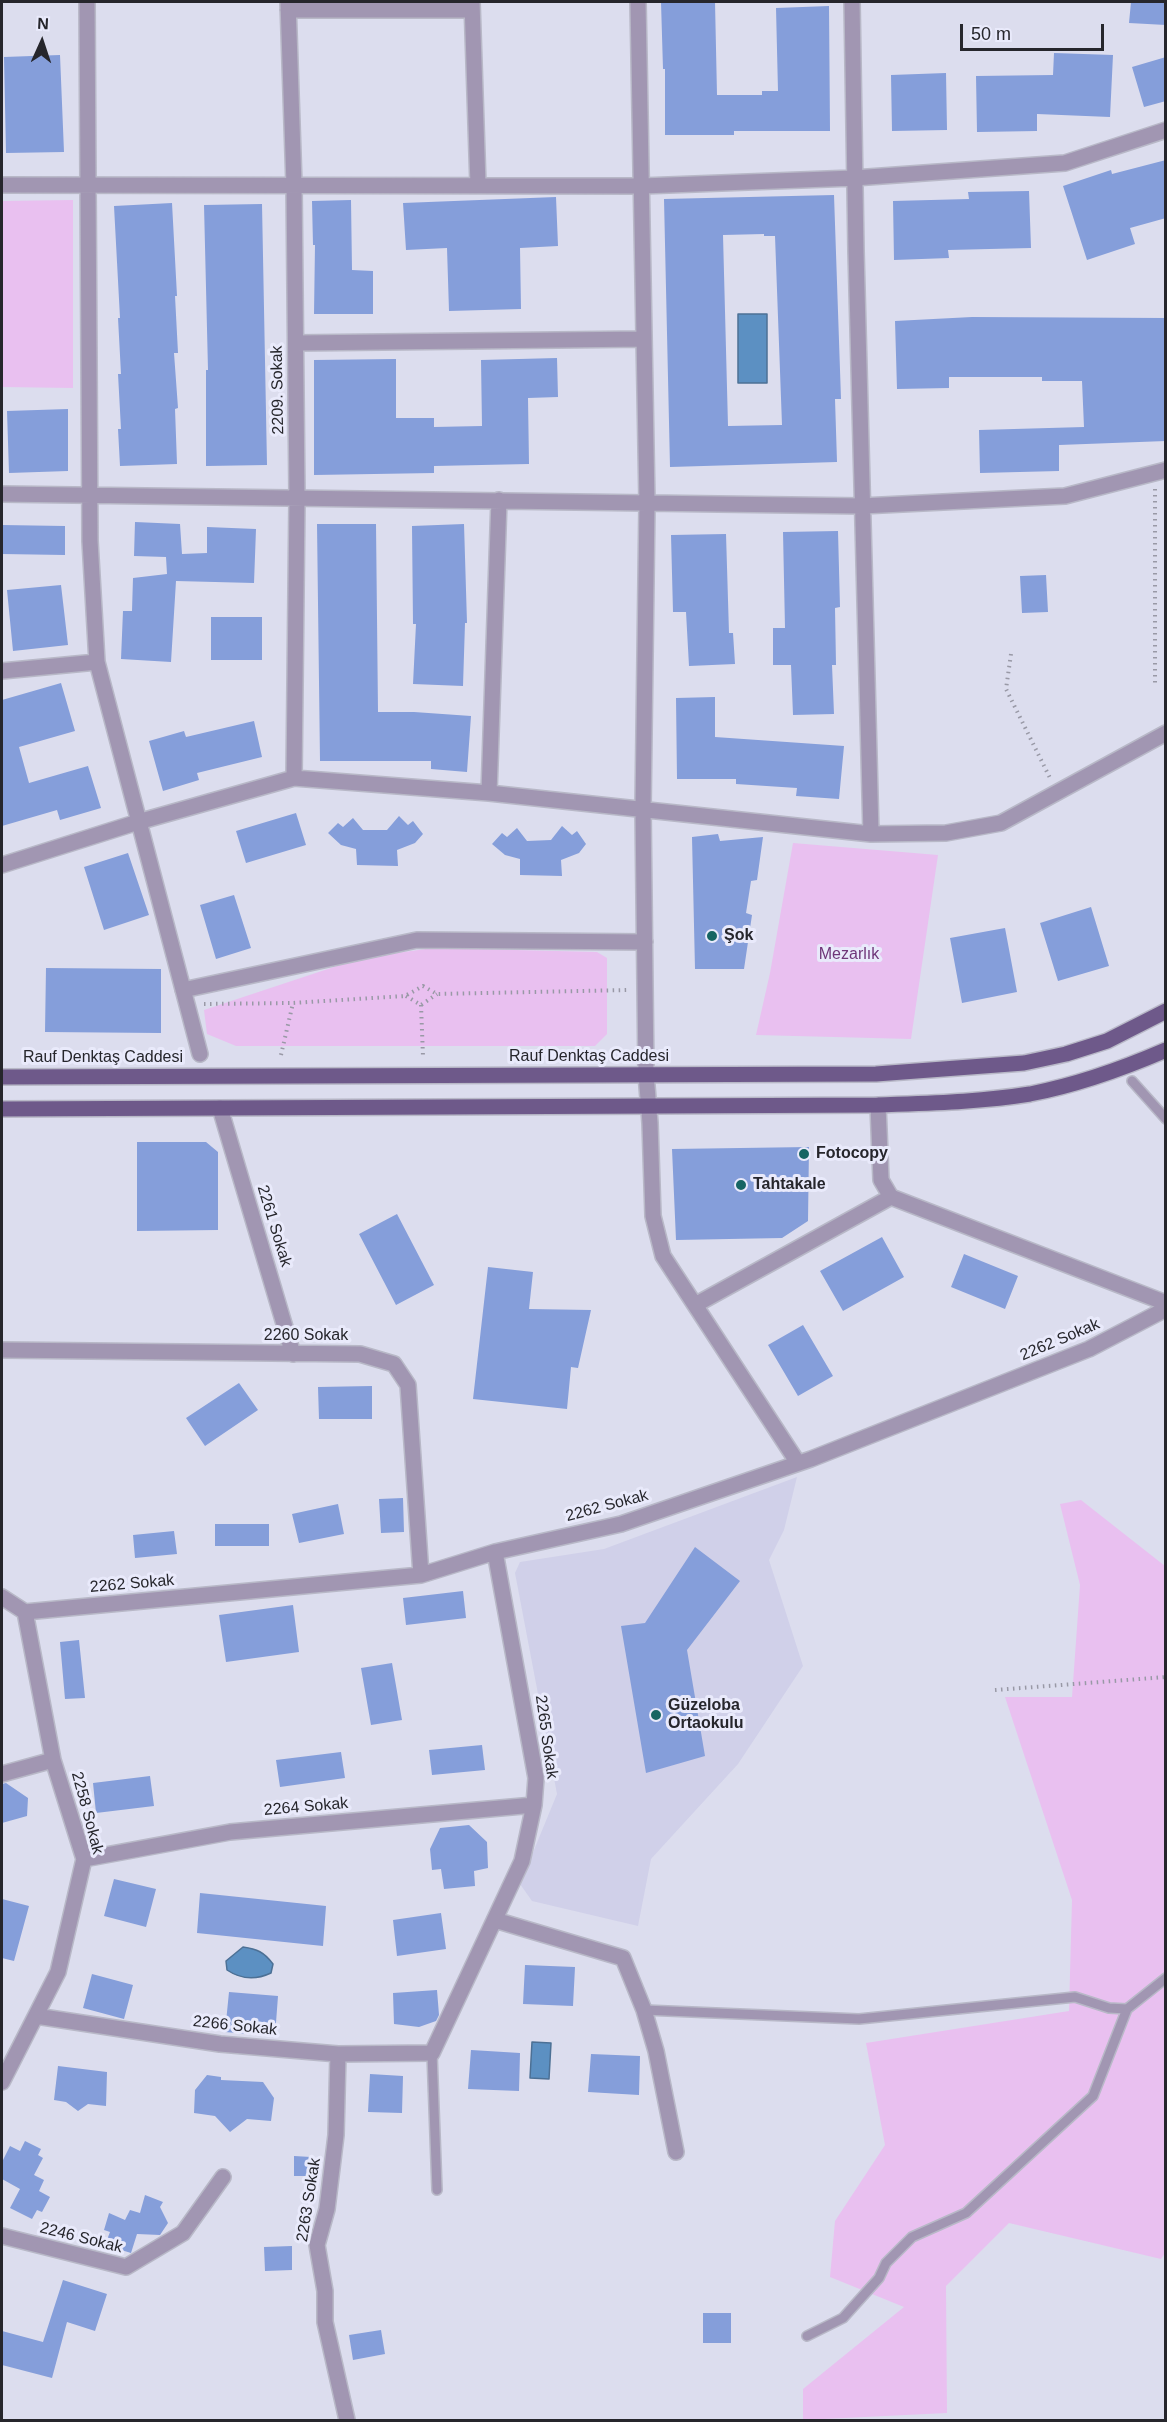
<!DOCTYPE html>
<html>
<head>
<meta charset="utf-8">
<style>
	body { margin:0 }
	#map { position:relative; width:1167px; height:2422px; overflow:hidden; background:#dcddee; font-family:Arial,sans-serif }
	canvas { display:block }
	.frame { position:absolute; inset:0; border:3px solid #26262c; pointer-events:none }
	.north { position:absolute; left:12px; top:12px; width:60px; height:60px; -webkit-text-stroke:4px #e9eafb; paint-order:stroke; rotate:3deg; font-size:16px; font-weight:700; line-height:24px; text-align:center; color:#26262c }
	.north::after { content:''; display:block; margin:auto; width:21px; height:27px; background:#26262c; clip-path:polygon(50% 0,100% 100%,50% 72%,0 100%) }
	.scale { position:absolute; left:960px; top:24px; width:144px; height:27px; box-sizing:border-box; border:3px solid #26262c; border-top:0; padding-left:8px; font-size:18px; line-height:21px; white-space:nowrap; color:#26262c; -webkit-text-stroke:4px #e9eafb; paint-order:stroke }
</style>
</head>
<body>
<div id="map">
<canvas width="1167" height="2422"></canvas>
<div class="frame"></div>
<div class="north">N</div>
<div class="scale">50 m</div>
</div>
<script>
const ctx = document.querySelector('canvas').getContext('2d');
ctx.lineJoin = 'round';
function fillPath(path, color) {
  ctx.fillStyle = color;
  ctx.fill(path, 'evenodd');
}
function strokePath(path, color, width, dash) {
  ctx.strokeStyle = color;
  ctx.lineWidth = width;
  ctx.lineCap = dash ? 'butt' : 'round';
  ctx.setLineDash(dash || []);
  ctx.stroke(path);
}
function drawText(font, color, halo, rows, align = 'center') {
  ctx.font = font + ' Arial,sans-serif';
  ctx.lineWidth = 6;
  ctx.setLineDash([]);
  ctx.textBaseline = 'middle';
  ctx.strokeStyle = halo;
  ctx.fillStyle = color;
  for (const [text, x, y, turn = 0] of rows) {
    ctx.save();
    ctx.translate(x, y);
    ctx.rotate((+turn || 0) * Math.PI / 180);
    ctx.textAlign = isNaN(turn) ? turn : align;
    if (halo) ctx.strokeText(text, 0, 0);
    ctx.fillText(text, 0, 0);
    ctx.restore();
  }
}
const built = new Path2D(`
	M797 1477 784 1530 769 1560 803 1666 738 1764 651 1859 638 1926 532 1901 520 1884 557 1794 515 1573 520 1562 604 1549Z`);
const green = new Path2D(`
	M73 200V388L2 387V201Z
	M793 843 938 855 911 1039 756 1035 770 973Z
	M433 948 597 952 607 958V1034L595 1046H236L207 1034 204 1010 361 958Z
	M1081 1500 1165 1566V2253L1161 2259 1009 2223 946 2286 947 2413 803 2420V2389L904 2307 830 2277 835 2221 885 2145 866 2043 1069 2011 1072 1900 1005 1697H1072L1080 1585 1060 1504Z`);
const water = new Path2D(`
	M738 314H767V383H738Z
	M243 1947C257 1949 264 1952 273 1964L271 1973C256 1980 242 1980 227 1970L226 1961Z
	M532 2042 551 2043 549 2079 530 2078Z`);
const building = new Path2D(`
	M661 2H715L717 95H762V91H778L776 8 829 6 830 131H734V135H665V69H663Z
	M1131 2H1166V25L1129 23Z
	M1054 53 1113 55 1110 117 1037 114V131L977 132 976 76 1053 75Z
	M60 55 64 152 6 153 4 57Z
	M1166 57V101L1144 107 1132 67Z
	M946 73 947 130 892 131 891 75Z
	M1166 160V218L1130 228 1135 244 1087 260 1063 186 1111 170 1112 174Z
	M1029 191 1031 248 948 250 949 258 894 260 893 201 969 199 968 192Z
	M834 195 841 399H835L837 462 670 467 664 199ZM764 234V236H775L782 425 728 426 723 235Z
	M556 197 558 246 520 248 521 309 449 311 447 248 406 250 403 203Z
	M351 200 352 270 373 271V314H314L315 245H313L312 201Z
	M172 203 177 296H175L178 353H174L178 408 175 409 177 464 120 466 118 429H121L118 374H121L118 318H120L114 206Z
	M262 204 267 465 206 466V370H208L204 205Z
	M972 317 1166 318V441L1059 445V471L980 473 979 430 1084 427 1082 381H1042V377H949V388L897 389 895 321Z
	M557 358 558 397 528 398 529 464 434 466V473L314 475V360L396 359V418H434V427L482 426 481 360Z
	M68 409V471L9 473 7 411Z
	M135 522 180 524 182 554 207 553V527L256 529 254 583 176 581 171 662 121 659 123 611H132L133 578 167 574 166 557 134 556Z
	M317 524H376L378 712H414L471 716 467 772 431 769V761H320Z
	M464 524 467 623H465L463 686 413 684 416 624H413L412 526Z
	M2 525 65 526V555L2 554Z
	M838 531 840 607 835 608 836 665H832L834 714 793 715 791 665H773V628H785L783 532Z
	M726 534 729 633H733L735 664 689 666 686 612H673L671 535Z
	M1046 575 1048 612 1022 613 1020 576Z
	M61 585 68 645 13 651 7 590Z
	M211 617H262V660H211Z
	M61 683 75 731 19 747 29 783 88 766 101 808 60 820 57 810 2 826V700Z
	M715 697V737L844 746 839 799 796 796 797 788 736 784V779H677L676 698Z
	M254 721 262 757 197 773 199 780 163 791 149 741 184 731 186 737Z
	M296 813 306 845 246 863 236 831Z
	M399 816 408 825 413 821 423 834 415 843 397 850 398 866 357 865 356 849 341 845 328 833 338 823 343 827 353 818 363 830H387Z
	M562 826 572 835 577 831 586 844 579 853 561 860 562 876 520 875V859L505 855 492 844 502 833 507 837 517 828 527 841 551 840Z
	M718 834 720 841 763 837 757 880 751 881 746 913 752 915 744 969H695L692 837Z
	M128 853 149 915 104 930 84 867Z
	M234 895 251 948 216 959 200 905Z
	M1091 907 1109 966 1058 981 1040 923Z
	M1005 928 1017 992 962 1003 950 938Z
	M46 968 161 969V1033L45 1032Z
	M137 1142H206L218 1152V1230L137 1231Z
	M809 1147 808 1221 782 1238 676 1240 672 1149Z
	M397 1214 434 1285 396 1305 359 1234Z
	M882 1237 904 1277 843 1311 820 1271Z
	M964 1254 1018 1276 1005 1309 951 1287Z
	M488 1267 533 1272 529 1309 591 1310 578 1368 571 1367 567 1409 473 1399Z
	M803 1325 833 1376 798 1396 768 1345Z
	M239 1383 258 1410 205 1446 186 1418Z
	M372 1386V1419H319L318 1387Z
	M403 1498 404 1532 381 1533 379 1499Z
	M338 1504 344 1534 299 1543 292 1514Z
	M215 1524H269V1546H215Z
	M174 1531 177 1554 135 1558 133 1535Z
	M695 1547 740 1581 687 1650 705 1756 646 1773 621 1626 645 1623Z
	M463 1591 466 1618 406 1625 403 1598Z
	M293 1605 299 1652 226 1662 219 1615Z
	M79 1640 85 1698 65 1699 60 1642Z
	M392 1663 402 1720 371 1725 361 1668Z
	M482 1745 485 1770 432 1775 429 1750Z
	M341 1752 345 1778 280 1787 276 1760Z
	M150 1776 154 1806 96 1813 93 1783Z
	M6 1783 28 1798 27 1816 2 1823V1784Z
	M469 1825 487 1842 488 1868 474 1871 475 1886 444 1889 441 1869 432 1870 430 1849 440 1828Z
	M114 1879 156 1889 146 1927 104 1916Z
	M200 1893 326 1906 323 1946 197 1933Z
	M2 1899 29 1906 14 1961 2 1958Z
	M441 1913 446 1949 397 1956 393 1920Z
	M525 1965 575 1967 573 2006 523 2004Z
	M92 1974 133 1985 124 2019 83 2008Z
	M437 1990 439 2015 436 2021 419 2027 394 2024 393 1993Z
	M229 1992 278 1996 275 2036 225 2032Z
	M471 2050 520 2053 519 2091 468 2089Z
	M591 2054 640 2056 639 2095 588 2092Z
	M58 2066 107 2072 106 2106 88 2104 78 2111 66 2102 54 2100Z
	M370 2074 403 2076 402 2113 368 2112Z
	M207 2075 221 2077V2080L263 2082 274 2098 271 2121 247 2119 230 2132 215 2116 194 2113 195 2090Z
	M25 2141 41 2149 38 2155 43 2158 34 2175 44 2180 39 2191 50 2197 42 2212 37 2210 32 2219 10 2208 20 2189 2 2179V2162L10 2146 20 2151Z
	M294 2156 311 2157V2176H294Z
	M145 2195 163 2202 160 2207 168 2223 160 2235 137 2234 131 2253 105 2245 110 2232 104 2230 109 2213 125 2220 130 2210 140 2213Z
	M292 2246V2270L265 2271 264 2247Z
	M63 2280 107 2294 95 2331 67 2322 52 2378 2 2365V2331L43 2342Z
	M703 2313H731V2343H703Z
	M381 2330 385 2354 353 2360 349 2335Z`);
const path = new Path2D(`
	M1155 489V684
	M1011 654 1006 689 1050 778
	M406 996 421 1005 437 994
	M204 1004 293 1003
	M421 1005 423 1056
	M281 1055 293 1003 405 996 423 986 437 994 630 990
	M995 1690 1166 1677`);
const lane = new Path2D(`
	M1132 1081 1166 1119
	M1127 2009 1166 1978
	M644 2010 859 2019 1075 1997 1109 2008 1127 2009 1093 2096 966 2213 912 2237 886 2263 879 2278 843 2318 807 2336
	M432 2053 437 2190`);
const street = new Path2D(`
	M87 2 90 541 97 662 200 1054
	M288 2 294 185 297 498 294 778
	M472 2 478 185
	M638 2 647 503 643 809 646 1074 650 1123 653 1216 663 1256 798 1463
	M852 2 856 251 871 834
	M288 10H472
	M2 185 642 186 854 178 1065 163 1166 130
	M296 343 644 339
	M2 494 862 506 1065 496 1166 470
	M2 671 97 662
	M489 793 499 500
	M2 865 138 822 294 778 489 793 871 834 946 833 1001 823 1166 733
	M183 990 417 940 645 942
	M878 1105 881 1180 891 1197 1166 1303
	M220 1108 293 1354
	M695 1305 891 1197
	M2 1350 360 1354 394 1364 408 1385 421 1575
	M2 1597 25 1612
	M25 1612 421 1575 495 1552 621 1524 811 1459 1089 1349 1166 1309
	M2 1774 53 1760
	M84 1859 230 1832 534 1805
	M495 1920 623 1958 644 2010 656 2051 676 2152
	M36 2016 220 2044 338 2054 432 2053 522 1861 534 1805 536 1778 495 1552
	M338 2054 336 2135 327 2209 317 2245 325 2291V2322L347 2420
	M2 2082 58 1972 84 1859 53 1760 25 1612
	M2 2236 126 2267 183 2233 223 2177`);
const primary = new Path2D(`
	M2 1077 876 1074 1024 1063 1066 1054 1107 1041 1166 1011
	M2 1109 878 1105C929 1103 980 1102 1030 1094 1077 1085 1122 1069 1166 1050`);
const markers = [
	[712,936,6,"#166563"],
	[804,1154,6,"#166563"],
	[741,1185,6,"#166563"],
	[656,1715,6,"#166563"]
];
const streetNames = [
	["2209. Sokak",278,390,-91],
	["Rauf Denktaş Caddesi",589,1057],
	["Rauf Denktaş Caddesi",103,1058],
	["2261 Sokak",274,1226,73],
	["2260 Sokak",306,1336],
	["2262 Sokak",1060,1340,-23],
	["2262 Sokak",607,1506,-15],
	["2262 Sokak",132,1584,-5],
	["2265 Sokak",546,1737,82],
	["2264 Sokak",306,1807,-5],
	["2258 Sokak",87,1813,75],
	["2266 Sokak",235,2026,6],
	["2263 Sokak",309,2200,-81],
	["2246 Sokak",81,2238,14]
];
const poiNames = [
	["Şok",724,936],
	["Fotocopy",816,1154],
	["Tahtakale",753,1185],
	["Güzeloba",668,1706],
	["Ortaokulu",668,1724]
];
const parkNames = [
	["Mezarlık",849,955]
];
fillPath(built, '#d0d0e9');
fillPath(green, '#e9c0f0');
fillPath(water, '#5c90c2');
strokePath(water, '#4c7095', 1.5);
fillPath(building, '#859eda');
strokePath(lane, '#b8b8c7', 12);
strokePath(street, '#b8b8c7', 18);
strokePath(primary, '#b8b8c7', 18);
strokePath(path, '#9999a6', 4, [1.5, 4.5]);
strokePath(lane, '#a196b2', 9);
strokePath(street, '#a196b2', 15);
strokePath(primary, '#6e598a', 15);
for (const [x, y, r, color] of markers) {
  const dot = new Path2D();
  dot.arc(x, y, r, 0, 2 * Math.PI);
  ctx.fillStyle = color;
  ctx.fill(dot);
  strokePath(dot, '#e9eafb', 2);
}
drawText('16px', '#26262c', '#e9eafb', streetNames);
drawText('bold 16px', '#26262c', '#e9eafb', poiNames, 'left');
drawText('16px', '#6f3679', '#e9eafb', parkNames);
</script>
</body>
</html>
